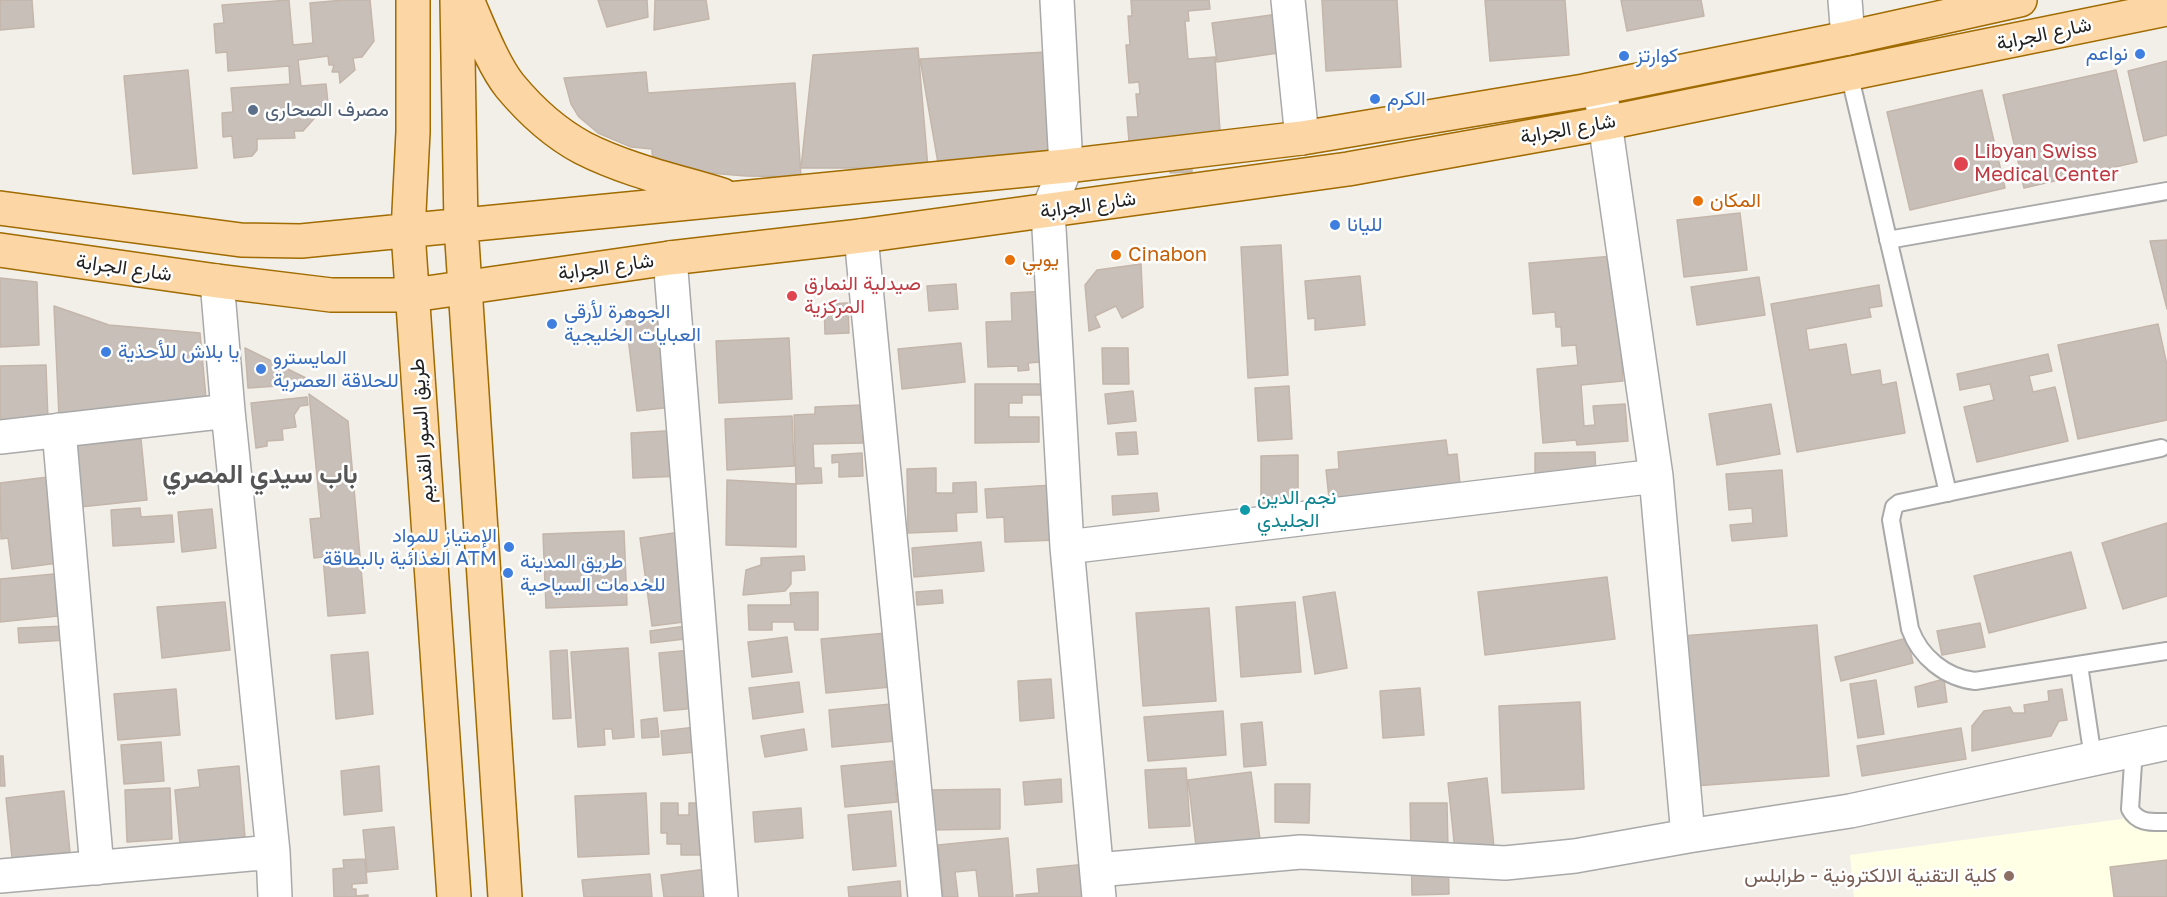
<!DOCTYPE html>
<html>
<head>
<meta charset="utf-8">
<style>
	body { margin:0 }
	canvas { display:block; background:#f2efe9 }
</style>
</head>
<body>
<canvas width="2167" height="897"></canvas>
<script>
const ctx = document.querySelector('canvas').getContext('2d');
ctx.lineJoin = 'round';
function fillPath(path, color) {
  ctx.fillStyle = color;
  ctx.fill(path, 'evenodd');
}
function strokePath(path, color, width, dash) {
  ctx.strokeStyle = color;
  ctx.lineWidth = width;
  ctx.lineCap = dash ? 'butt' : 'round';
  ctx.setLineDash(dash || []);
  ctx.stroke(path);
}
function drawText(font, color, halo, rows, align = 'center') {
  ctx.font = font + ' "Golos Text",Vazirmatn,sans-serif';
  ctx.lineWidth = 5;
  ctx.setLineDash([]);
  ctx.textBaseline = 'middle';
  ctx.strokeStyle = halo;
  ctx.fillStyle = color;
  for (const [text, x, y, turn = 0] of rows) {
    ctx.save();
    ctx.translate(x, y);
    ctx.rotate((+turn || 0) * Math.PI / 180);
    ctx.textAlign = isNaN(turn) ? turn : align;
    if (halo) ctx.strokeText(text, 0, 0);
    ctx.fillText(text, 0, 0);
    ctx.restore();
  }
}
const education = new Path2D(`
	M2167 813V897H1854L1850 855Z`);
const building = new Path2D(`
	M0 0H32L34 27 0 30Z
	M289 0 293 45 313 43 310 3 343 0H370L374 41 362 57 353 58 355 70 340 83 339 72H332L334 65H329L328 56 298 60 301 86 326 84 328 103 303 131H294L295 138 257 139V150L252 156 234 158 232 136 223 137 222 113 233 112 231 88 290 84 289 66 228 71 227 52 216 53 214 24 224 23 222 5Z
	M598 0H647L648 17 607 27Z
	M655 0H706L709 19 654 30Z
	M1131 0H1209L1210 9 1188 11 1189 21H1185L1188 59 1215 57 1222 161 1192 166V172L1170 173V168H1165V171L1144 173 1131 166 1127 117H1138L1136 94H1140L1139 82 1129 83 1126 45H1130L1128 16H1132Z
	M1322 0H1397L1401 67 1326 71Z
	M1485 0H1565L1569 55 1490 61Z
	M1621 0H1701L1704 16 1627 31Z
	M1286 13 1292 51 1217 62 1212 23Z
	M918 48 928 168H801L813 55Z
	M1046 52 1050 152 938 163 920 59Z
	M2167 61V135L2144 141 2128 71Z
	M188 70 197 168 133 174 124 76Z
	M2116 70 2137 162 2024 188 2003 95Z
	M646 72 648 93 795 83 801 177 746 176 697 172 690 168 668 166 653 167 652 149 631 147 598 133 579 117 571 104 564 78Z
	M1982 90 2005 188 1910 210 1887 112Z
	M1740 213 1747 270 1684 277 1677 220Z
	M2167 240V309L2150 241Z
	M1281 245 1288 375 1248 378 1241 247Z
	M1614 256 1623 381 1581 385 1584 426 1595 425 1593 406 1625 404 1628 441 1577 445 1576 440 1543 443 1537 369 1578 365 1576 345 1562 346 1561 327H1556L1555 312 1533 314 1529 263Z
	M1141 264 1143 307 1122 318 1116 306 1095 316 1100 327 1089 331 1085 285 1097 270Z
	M1360 276 1365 325 1315 330V318L1308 319 1305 281Z
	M1759 277 1765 315 1697 325 1691 287Z
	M0 278 37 282 39 345 0 347Z
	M956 284 958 309 929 311 927 286Z
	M1879 285 1882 306 1869 308 1871 317 1806 329 1809 350 1846 344 1851 375 1880 370 1882 385 1896 382 1905 433 1797 452 1771 304Z
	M1048 291 1052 361 1028 363 1029 370 1018 371V366L988 367 986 322 1012 321 1011 293Z
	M848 303 849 333 825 334 824 304Z
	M54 306 109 325 200 333 206 398 59 417Z
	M661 317 673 407 637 411 626 321Z
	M2158 324 2167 365V420L2078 439 2058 345Z
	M789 338 792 399 719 403 716 341Z
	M961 343 965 382 902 389 898 349Z
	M245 348 308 379V384L248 388Z
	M1102 348H1128L1129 384H1103Z
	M2048 354 2052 371 2029 376 2033 392 2055 387 2068 441 1977 462 1964 407 1994 400 1990 384 1960 390 1957 374Z
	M46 365 48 421 0 423V366Z
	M975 384H1052V395H1022V403H1009V417H1039V442L975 443Z
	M1289 386 1292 439 1258 441 1255 388Z
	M1133 391 1136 421 1108 424 1105 394Z
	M309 394 348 421 365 613 328 616 323 557 314 558 310 519 321 518Z
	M307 397 308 405 300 406 294 415 296 427 282 429 283 440 267 441V446L256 448 251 403Z
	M1771 404 1780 454 1717 465 1709 414Z
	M862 405 863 443 813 444 814 468H821L822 483 796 484 794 415 815 414V407Z
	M792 416 794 466 727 470 725 419Z
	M681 430 683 476 633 478 631 433Z
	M1136 432 1138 454 1118 455 1116 433Z
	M141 439 147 500 80 507 74 446Z
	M1446 440 1448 455 1457 454 1461 494 1330 508 1326 470 1339 469 1338 452Z
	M1595 452 1596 480 1535 481V453Z
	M862 453 863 476 839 477V462L832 463V455Z
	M1298 455V503L1261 504V456Z
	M936 468V493H953V483L976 482 977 512 956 513 957 531 908 533 907 469Z
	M1782 470 1787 536 1732 541 1730 525 1753 523 1752 508 1729 510 1726 474Z
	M56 476 66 562 12 569 8 538 1 539 0 483Z
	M727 480 796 484V547L726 545Z
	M1054 485 1057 540 1005 542 1004 517 987 518 985 489Z
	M1157 493 1159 511 1113 515 1112 496Z
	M140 508 141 517 172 515 174 542 113 546 111 510Z
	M212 509 216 548 182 552 178 512Z
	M2167 523V596L2123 609 2102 543Z
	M624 531 627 605 546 608 543 534Z
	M687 531 700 620 652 626 640 538Z
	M981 542 984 571 914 577 912 548Z
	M2071 552 2086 608 1989 633 1974 576Z
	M804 556 805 570 791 571V584L785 591 743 595 746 570 761 565V558Z
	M54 574 58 616 0 622V579Z
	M1607 577 1615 639 1485 655 1478 592Z
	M942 590 943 603 917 605 916 592Z
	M818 592V630H795L794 622H772V630H749L748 605H791L790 593Z
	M1335 592 1347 668 1315 674 1303 597Z
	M225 602 230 650 162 658 157 607Z
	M1295 602 1301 672 1241 677 1236 607Z
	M1209 608 1216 701 1143 706 1136 613Z
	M1980 623 1985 647 1942 655 1937 631Z
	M700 624 702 637 651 643 650 631Z
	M1817 625 1829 776 1694 786 1682 636Z
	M66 626 67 640 19 643 18 628Z
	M886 633 891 687 826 693 821 639Z
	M787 637 792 672 752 677 748 642Z
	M1907 638 1913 663 1841 681 1835 657Z
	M628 648 634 737 613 739 612 729H604L605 745 578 747 571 652Z
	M703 649 709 707 664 711 659 653Z
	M567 650 571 718 553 719 550 651Z
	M368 652 373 714 336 719 331 655Z
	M1051 679 1054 718 1020 721 1018 681Z
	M1944 679 1947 702 1918 707 1915 687Z
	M1876 680 1884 734 1858 738 1850 684Z
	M799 682 803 712 753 719 749 688Z
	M1420 688 1424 735 1383 738 1380 691Z
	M176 689 180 735 118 740 114 694Z
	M2062 689 2067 720 2059 721 2051 736 1972 751V726L1984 711 2010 707 2013 713H2025L2024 705 2049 701 2048 691Z
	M1580 702 1584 789 1502 793 1499 706Z
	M891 704 895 741 832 747 829 710Z
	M1223 711 1226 755 1148 761 1144 717Z
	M657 718 659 737 642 738 641 720Z
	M1262 722 1266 765 1244 767 1241 724Z
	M705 726 707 751 663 755 661 731Z
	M1961 728 1966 759 1862 776 1857 746Z
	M804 729 807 750 765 757 761 736Z
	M161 742 164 781 124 784 121 745Z
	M0 756H3L5 786H0Z
	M893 761 897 802 845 807 841 766Z
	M239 766 245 837 180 844 175 790 200 787 198 770Z
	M379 766 382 811 344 815 341 771Z
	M1186 768 1190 826 1149 828 1145 770Z
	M1251 772 1261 846 1197 854 1188 780Z
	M1487 778 1494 847 1455 851 1448 783Z
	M1061 779 1062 802 1025 805 1023 782Z
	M1275 784H1310L1309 823 1275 822Z
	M170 788 172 839 127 842 125 790Z
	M1000 789V829L928 830V790Z
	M64 791 70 852 12 858 6 798Z
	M646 793 649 854 578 857 575 796Z
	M661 803H678V815H689V803H719V855H681V844H667V833H661Z
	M1410 803H1447L1449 894 1412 895Z
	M801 808 803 838 755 842 753 812Z
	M891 811 896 866 853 870 848 815Z
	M394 827 398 869 367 872 363 830Z
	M1008 838 1013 897H979L976 870 955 872 958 897H943L938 845Z
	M365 859 367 883 352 884V889H356V896L368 895V897H334L333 869 344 868 343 860Z
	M2167 860V897H2114L2110 867Z
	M1107 862 1110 897H1016V895L1039 893 1037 869Z
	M714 868 717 897H664L661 875Z
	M650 874 652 897H584L582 880Z
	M900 881 901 897H849L848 887Z`);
const service = new Path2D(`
	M1849 73 1948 493
	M1888 240 2167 191
	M2161 448 1899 503 1894 507 1891 520 1910 629C1920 657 1946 678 1975 681L2167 651
	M2079 665 2093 758
	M2134 748 2130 809C2138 824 2152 822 2167 822`);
const minor = new Path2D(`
	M1057 0 1066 166 1048 211 1067 547 1099 897
	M1288 0 1302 138
	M1845 0 1848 38
	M1600 88 1656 476 1688 836 1850 811 2167 743
	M861 236 925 897
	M670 258 721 897
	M217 281 228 411
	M59 430 97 868
	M0 437 228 411 273 852 275 897
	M1067 547 1656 476
	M1097 870 1301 852 1505 863 1575 856 1688 836
	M0 876 273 852`);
const primary = new Path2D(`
	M413 0V132L408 232 454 897
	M457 0 461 226 505 897
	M467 0C478 25 493 65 510 86 530 110 555 133 583 148 626 170 676 181 722 195
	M0 208 241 240 301 241 1066 166 1302 138 1584 91 1848 38 2020 0
	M0 250 217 281 331 295H413L670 258 861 236 1348 169 1606 123 2167 9`);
const markers = [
	[2140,54,6,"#3f7fe0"],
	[1624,56,6,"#3f7fe0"],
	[1375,99,6,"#3f7fe0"],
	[253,110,6,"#5c6f8a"],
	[1961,164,8,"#e0444e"],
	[1698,201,6,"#e8710a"],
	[1335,225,6,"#3f7fe0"],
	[1116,255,6,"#e8710a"],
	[1010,260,6,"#e8710a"],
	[792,296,6,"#e0444e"],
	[552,324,6,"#3f7fe0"],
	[106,352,6,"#3f7fe0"],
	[261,369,6,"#3f7fe0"],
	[1245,510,6,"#0f9aa8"],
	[509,547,6,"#3f7fe0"],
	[508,573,6,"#3f7fe0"],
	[2009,876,6,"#8d6e63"]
];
const streetNames = [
	["شارع الجرابة",2044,34,-12],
	["شارع الجرابة",1568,129,-10],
	["شارع الجرابة",1088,205,-8],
	["شارع الجرابة",606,267,-8],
	["شارع الجرابة",124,268,8],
	["طريق السور القديم",422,431,-94]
];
const shopNames = [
	["نواعم",2128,54,"right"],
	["كوارتز",1636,56],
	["الكرم",1387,99],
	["لليانا",1347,225],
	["الجوهرة لأرقى",564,312],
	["العبايات الخليجية",564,335],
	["يا بلاش للأحذية",118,352],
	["المايسترو",273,358],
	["للحلاقة العصرية",273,381],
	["الإمتياز للمواد",497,536,"right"],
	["الغذائية بالبطاقة ATM",497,559,"right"],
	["طريق المدينة",520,562],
	["للخدمات السياحية",520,585]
];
const serviceNames = [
	["مصرف الصحارى",265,110]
];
const healthNames = [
	["Libyan Swiss",1974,152],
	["Medical Center",1974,175],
	["صيدلية النمارق",804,284],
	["المركزية",804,307]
];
const foodNames = [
	["المكان",1710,201],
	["Cinabon",1128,255],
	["يوبي",1022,260]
];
const cultureNames = [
	["نجم الدين",1257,498],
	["الجليدي",1257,521]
];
const educationNames = [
	["كلية التقنية الالكترونية - طرابلس",1997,876]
];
const districtNames = [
	["باب سيدي المصري",260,475]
];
fillPath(education, '#ffffe5');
fillPath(building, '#c7bfb8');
strokePath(building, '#c4b6ab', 1.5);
strokePath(service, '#a9a9a9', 20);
strokePath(minor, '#a9a9a9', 36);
strokePath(primary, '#a06b00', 36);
strokePath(service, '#fff', 16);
strokePath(minor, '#fff', 33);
strokePath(primary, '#fcd6a4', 33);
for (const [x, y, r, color] of markers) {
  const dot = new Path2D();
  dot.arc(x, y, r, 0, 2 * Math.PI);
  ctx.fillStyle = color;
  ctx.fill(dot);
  strokePath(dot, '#fff', 2);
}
drawText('20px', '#222', '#fff', streetNames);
drawText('20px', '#366cbe', '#fff', shopNames, 'left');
drawText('20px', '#4e5e75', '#fff', serviceNames, 'left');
drawText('20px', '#be3a42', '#fff', healthNames, 'left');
drawText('20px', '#c56008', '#fff', foodNames, 'left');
drawText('20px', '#0d838f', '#fff', cultureNames, 'left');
drawText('20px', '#785e54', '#fff', educationNames, 'right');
drawText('bold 26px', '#555', '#fff', districtNames);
</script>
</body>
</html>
